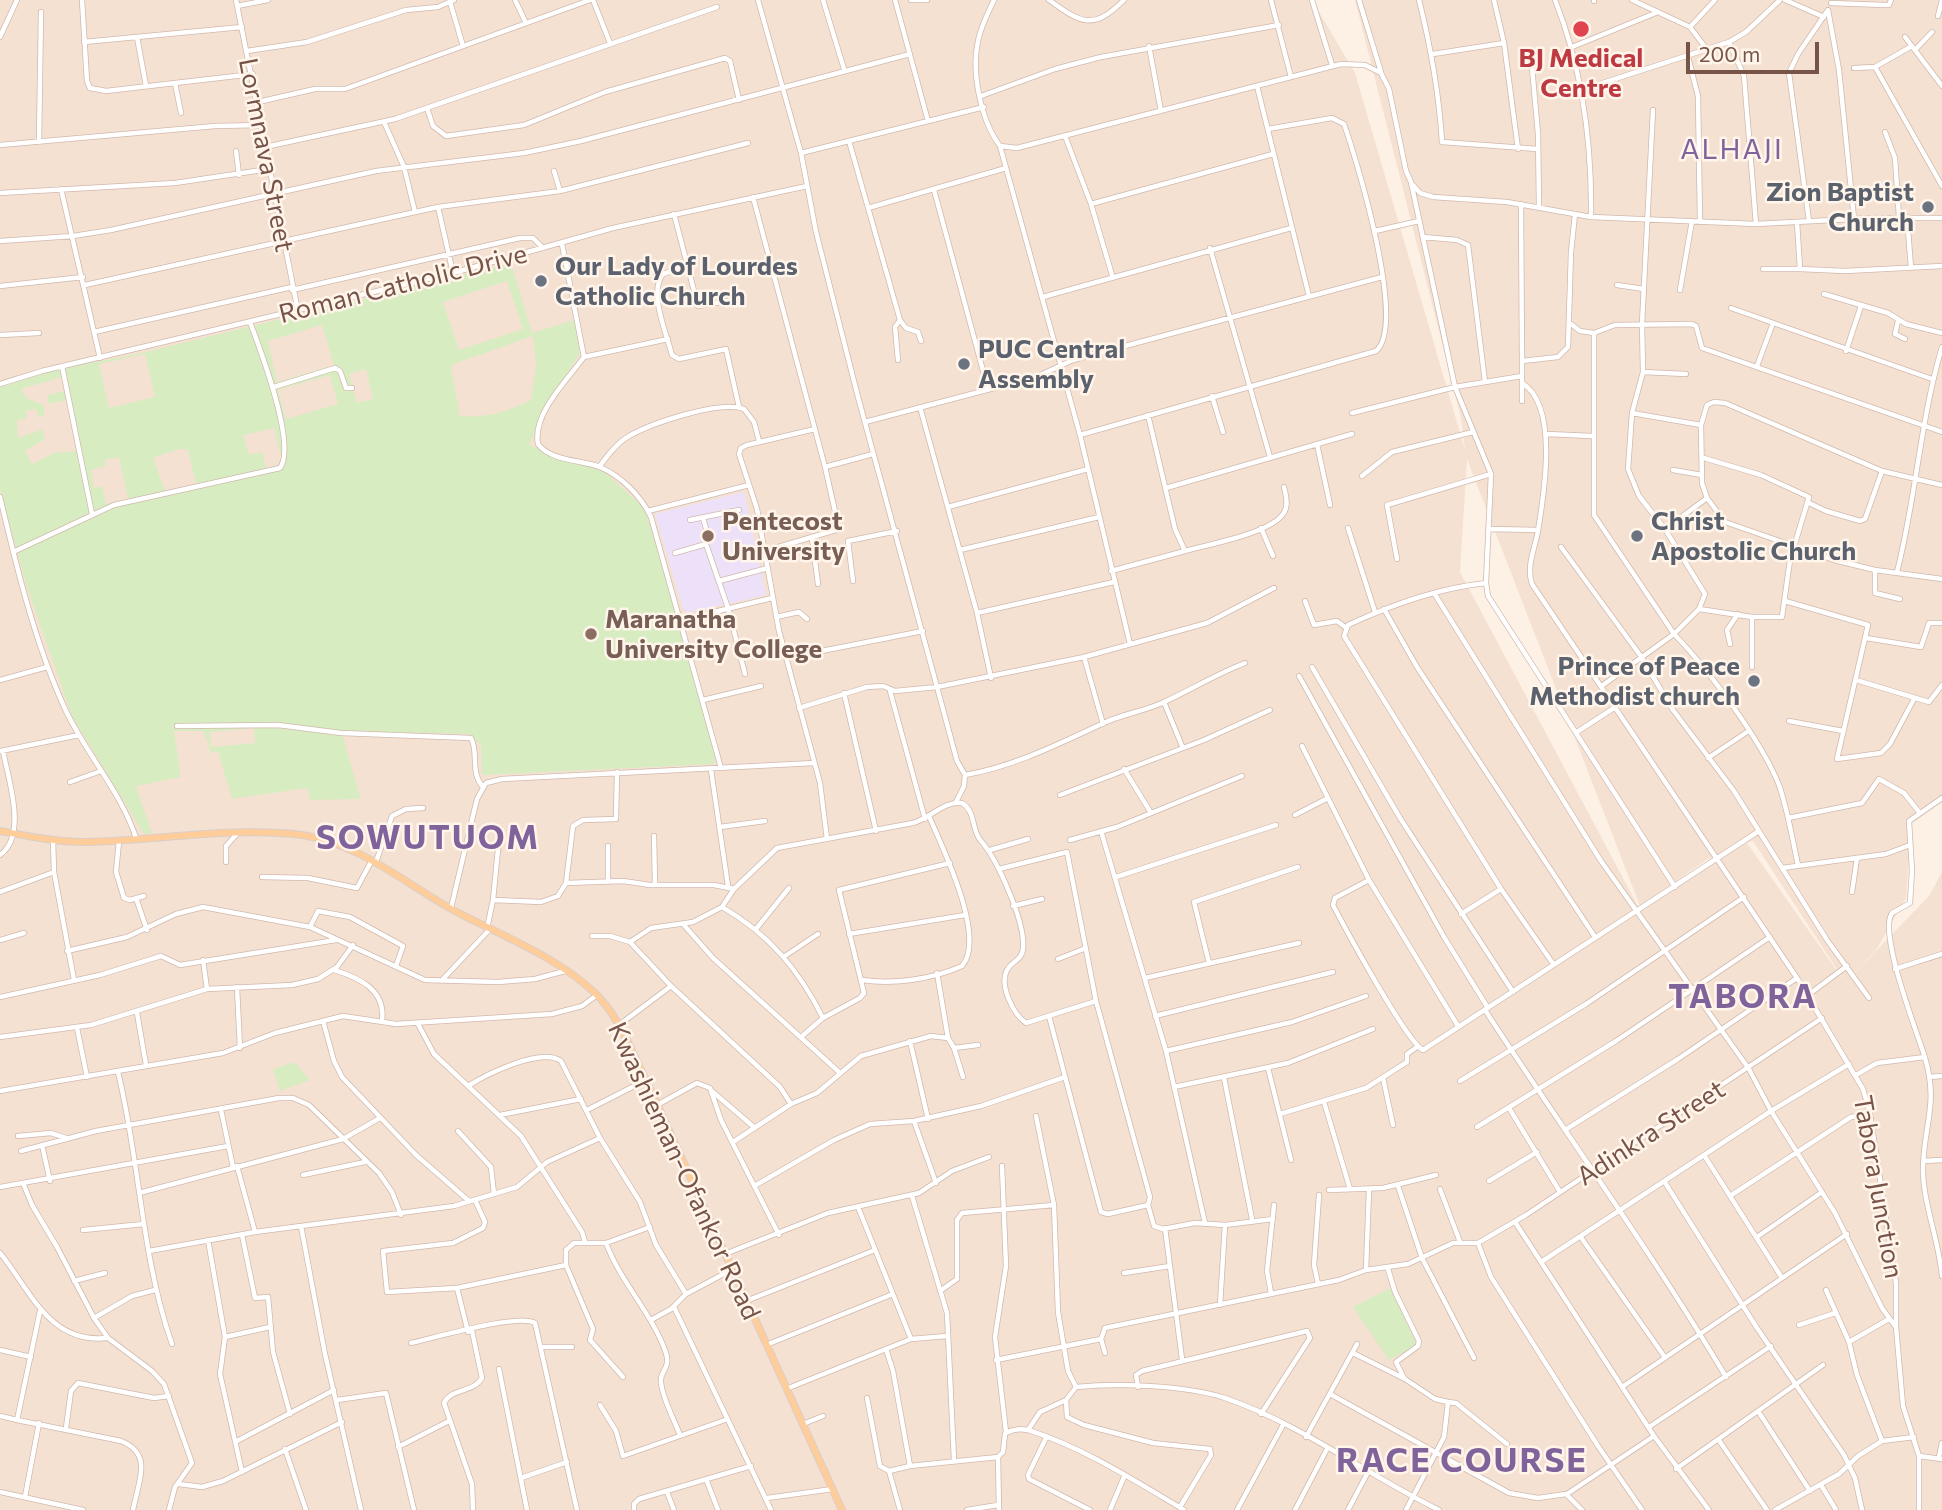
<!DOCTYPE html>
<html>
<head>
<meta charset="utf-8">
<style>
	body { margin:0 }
	#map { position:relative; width:1942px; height:1510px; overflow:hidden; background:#fdf0e4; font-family:Commissioner,sans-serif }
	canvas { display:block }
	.scale { position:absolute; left:1686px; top:42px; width:133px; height:32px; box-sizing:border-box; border:4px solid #775348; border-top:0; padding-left:9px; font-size:21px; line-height:24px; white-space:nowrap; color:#775348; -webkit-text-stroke:5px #fff5eb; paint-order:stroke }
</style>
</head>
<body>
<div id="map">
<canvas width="1942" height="1510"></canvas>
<div class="scale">200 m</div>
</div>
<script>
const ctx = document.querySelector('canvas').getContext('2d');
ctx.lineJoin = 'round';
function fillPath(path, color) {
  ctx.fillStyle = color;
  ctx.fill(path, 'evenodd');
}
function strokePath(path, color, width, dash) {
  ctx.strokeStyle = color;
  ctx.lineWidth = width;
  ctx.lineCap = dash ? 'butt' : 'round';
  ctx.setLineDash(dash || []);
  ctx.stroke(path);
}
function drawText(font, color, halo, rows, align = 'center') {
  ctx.font = font + ' Commissioner,sans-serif';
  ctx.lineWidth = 5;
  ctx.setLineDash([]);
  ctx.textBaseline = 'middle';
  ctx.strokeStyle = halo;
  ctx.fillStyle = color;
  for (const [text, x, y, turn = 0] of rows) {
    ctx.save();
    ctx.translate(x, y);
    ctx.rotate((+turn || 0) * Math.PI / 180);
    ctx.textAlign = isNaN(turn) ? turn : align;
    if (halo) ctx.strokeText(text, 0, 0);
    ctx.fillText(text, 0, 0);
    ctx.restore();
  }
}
const residential = new Path2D(`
	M0 0H1312L1355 73 1465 450 1461 418 1355 0H1942V802L1911 824 1906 898 1876 950 1845 983 1929 896 1942 872V1510H0ZM1467 459 1640 906 1706 860 1745 843 1640 910 1460 572ZM1753 841 1842 977V978L1747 843Z`);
const education = new Path2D(`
	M744 492 766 595 687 613 683 609 655 514Z`);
const green = new Path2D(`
	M511 263 532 333 574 320 581 351 546 407 529 445 605 472 645 509 717 753 714 764 482 775 481 745 469 734 341 731 361 799 310 800 307 788 232 799 218 751 211 753 204 731H174L181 777 136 786 152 833 144 834 72 716 27 587 0 489V387L59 369 137 354ZM507 281 523 329 459 350 443 302ZM322 325 334 365 277 382 268 341ZM533 336 536 365 531 400C506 412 488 418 460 416L451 365ZM145 354 155 397 109 408 99 364ZM366 369 373 399 357 403 349 374ZM330 375 338 404 286 419 278 390ZM62 377 65 391 47 395 49 404 67 400 77 451 54 453 32 464 25 451 45 439 42 429 18 438 17 420 26 419V411L36 409 39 417 44 416V405L26 398 21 389ZM274 428 283 464 266 468 262 452 249 455 244 435ZM179 449 188 450 196 484 165 491 153 458ZM119 457 128 499 106 504 102 486 94 488 91 470 106 466 105 460ZM254 728 255 743 211 747 210 732Z
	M294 1062 310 1080 280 1091 273 1069Z
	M1390 1288 1417 1345 1389 1360 1353 1307Z`);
const minor = new Path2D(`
	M82 0 87 81 90 88 106 91 253 74
	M236 0 298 311
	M515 0 526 23
	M593 0 610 43
	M758 0 801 153 816 232 858 397 937 687 957 761 965 775C1016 766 1060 743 1106 722 1124 714 1144 711 1162 703 1191 690 1214 675 1245 663
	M823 0 844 69
	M895 0 928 121
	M911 0H927
	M994 0C988 13 981 26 978 41 971 72 981 121 1000 146L1080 435 1130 644
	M1049 0C1081 23 1093 31 1124 0
	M1271 0 1291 77
	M1312 0 1332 65
	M1359 0 1381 72
	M1419 0C1431 48 1439 93 1442 142L1538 149
	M1494 0 1504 43 1518 149
	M1555 0C1582 68 1592 144 1591 217
	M1632 0 1690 27 1708 51
	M1785 0 1824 17
	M1594 1V0
	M450 2 463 46
	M1831 3 1884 5H1889L1891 0
	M237 6 268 0
	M1938 16 1942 0
	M1690 27 1715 0
	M0 37 17 0
	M137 37 146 86
	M1905 37 1942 86
	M84 42 242 27
	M1729 42 1744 76 1756 224
	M1149 46 1161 111
	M1572 47 1658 12
	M1915 50 1932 32
	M247 51 307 42 406 10 438 7 454 0
	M1433 54 1504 43
	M1688 57 1698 96 1700 222
	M1532 67 1538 134 1539 207
	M1875 67 1912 46
	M1854 68 1875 67 1942 186
	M175 83 181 113
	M1257 86 1309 296
	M1581 90 1729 42 1746 32 1780 0
	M981 96 1055 69 1101 57 1279 25
	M258 102 315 89H345L590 0
	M427 108 433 126 446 136 524 125 605 92 725 58 730 61 739 100
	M1653 110 1642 324 1643 372 1632 413 1628 469 1639 496 1665 529 1705 594 1699 609 1674 634C1708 669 1761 740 1779 785 1788 811 1792 838 1798 865
	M384 122 404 167 415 212
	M1885 132 1895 158 1899 217
	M1065 136 1091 204 1112 275
	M849 141 900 320 906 328 918 332 921 341
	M39 142 41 12
	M0 145 215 126 262 125
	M1000 146 1017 148 1341 64 1365 65 1381 73 1389 89 1406 171 1411 182 1455 387 1491 474 1486 583 1488 596 1675 887
	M265 147 395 119 717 7
	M236 151 239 175
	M801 153 984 107
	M554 171 560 191
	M1413 185 1420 193 1433 197 1507 202 1591 217 1756 224 1872 218H1942
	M61 189 100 358
	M934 190 988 389
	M0 193 175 183 269 169
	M753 197 825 467 839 529 765 551
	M1091 204 1273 154
	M1521 204 1522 361
	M438 207 453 273
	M868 208 1006 168
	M674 214 698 306 727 301
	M1907 217 1911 268
	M1809 221 1789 73 1798 54 1828 10 1839 70 1854 219
	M1797 222 1800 269 1845 271 1942 266
	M1375 231 1419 221
	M1423 237 1457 240 1468 245 1485 382
	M0 241 73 236 111 230 376 171 524 153 581 141 910 54
	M562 244 584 357C568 379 532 414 538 444 550 461 582 460 600 467 621 476 641 496 651 517L721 768
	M1210 248 1270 457
	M687 266 663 274C648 292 667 335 672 355L679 359 726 349 739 407
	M1763 269H1800
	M85 285 438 207 560 191 748 143
	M1617 285 1644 289
	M0 286 83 277
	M292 290 520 238H533L543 248
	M1680 290 1692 221
	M1824 294 1888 313 1906 324 1942 333
	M1043 297 1291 228
	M1731 308 1932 379
	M1898 321 1895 334 1905 339
	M1571 324 1580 331 1594 333 1615 325 1692 324 1696 326 1702 348 1942 432
	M94 332 292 287
	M1594 333V515L1674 634 1603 685
	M0 335 39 333
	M1846 351 1861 306
	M584 357 668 339
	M898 360 895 327 900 320
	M62 366 92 514
	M1757 366 1773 323
	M1643 372 1686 374
	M1522 383C1559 405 1544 494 1538 531 1535 548 1526 566 1532 584L1797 978 1863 1089 1870 1114 1896 1283V1327L1903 1406 1919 1456V1510
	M0 384 42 371 453 273 613 228 807 186
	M274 387 335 368 340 371 346 388H352
	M1212 396 1223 432
	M1522 401V361L1558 357 1568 347 1571 252 1575 214
	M920 407 977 613 1114 582
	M1352 413 1455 387 1522 376
	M1632 413 1701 425
	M1148 415 1175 529 1185 551C1209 544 1269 534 1283 514 1289 506 1286 496 1284 487
	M865 422 1036 377 1073 360 1382 277
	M815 429 747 445 741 448 739 454 757 509 779 631 820 783 827 839
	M1547 434 1592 436
	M1080 435 1376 351C1407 325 1357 161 1344 124L1332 118 1268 129
	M1317 444 1330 505
	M599 467C608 455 617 443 629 436 652 423 720 400 744 409L754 422 759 441
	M825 467 873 454
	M1673 470 1702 475
	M1362 476 1392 452 1473 432
	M1942 485 1882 471 1725 403 1714 402 1707 405 1701 425 1702 483 1707 498 1725 522 1834 560 1875 570 1942 579
	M1166 488 1352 434
	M0 497C17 569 35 644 66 711 87 755 121 792 136 838
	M1807 502 1826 511 1860 521 1865 519 1882 471
	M948 507 1088 469
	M648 511 749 485
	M703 518 707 532 706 544 728 608 745 674
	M690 520 739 510
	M1261 528 1273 556
	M1348 528 1375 612
	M1490 529 1538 530
	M1665 529 1707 498
	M812 538 818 584
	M1561 547 1640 655 1673 710 1734 791 1827 940 1869 998
	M960 550 1099 517
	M13 552 114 505 280 468C297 445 260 349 250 322
	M675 553 706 544
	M1397 559 1387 505 1491 474
	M1875 570V593L1900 599
	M1111 571 1185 551
	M1897 572C1916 498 1920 421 1942 347
	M719 581 768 568
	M853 581 848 541 897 531
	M1486 583C1438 588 1391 605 1348 625L1344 636 1501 889 1554 965
	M1434 593 1601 861 1749 1069 1771 1111 1835 1213 1882 1308 1895 1326
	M1305 601 1314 625 1337 621 1345 627
	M1785 601 1868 625 1837 759 1881 753 1890 744 1914 699
	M1384 609 1417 667 1595 937
	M1699 609 1752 617H1782L1790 560 1809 497 1761 475 1704 458
	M977 613 991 678
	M776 617 799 612 807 619
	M681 620 772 598
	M1866 638 1921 647 1929 623H1942
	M1730 644 1727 630 1738 614
	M1084 657 1103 724
	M786 658 923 631
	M1312 667 1400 818 1513 992
	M1752 667V617
	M1299 676 1444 937 1488 1008
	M0 680 47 667
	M1856 680 1929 702 1942 685
	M890 691 925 819
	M844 693 876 831
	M703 700 761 686
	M1164 702 1182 746
	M799 708 867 687 883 686 895 691 937 687 1084 657 1207 623 1274 588
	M1789 721 1843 731
	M177 726 278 725 341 733 471 738C479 753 470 771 482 786
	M1577 732 1614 708
	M1302 746 1369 880 1458 1026
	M1 751 79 735
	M1708 758 1747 732
	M1124 769 1151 813
	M711 770 728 886
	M70 782 101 771
	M1060 795 1204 740 1270 710
	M1942 798 1909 821 1912 870 1910 903 1892 913C1878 933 1917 1032 1925 1058 1939 1105 1923 1126 1923 1170 1923 1203 1939 1241 1942 1276
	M956 802 964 786 965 775
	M1295 815 1328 798
	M1788 818 1862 803 1879 779 1904 793 1919 812
	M720 827 765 821
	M1101 831 1166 1051 1205 1223
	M654 836 655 884
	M53 840 54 872 74 980
	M1070 840 1117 827 1242 776
	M119 841 116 872 124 898 130 900 144 896
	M608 846V881
	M990 850 1028 839
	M0 855C28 835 8 779 3 751
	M226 862V846L236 835
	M376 862 392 816 406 809 423 808
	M1782 868 1886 854 1910 845
	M999 869 1067 852 1096 1001 1150 1197 1148 1205 1154 1226 1163 1229 1195 1223 1225 1225 1273 1219
	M262 877 308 878 357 888 372 860
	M1116 877 1276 825
	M1369 880 1335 898 1333 905C1345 928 1406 1041 1423 1050L1759 831
	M566 883 623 881 650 885H714L734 889
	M0 892 54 872
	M1852 892 1857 858
	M136 898 147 930
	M493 900 541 902 558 896 566 883 573 826 583 820 616 819 617 772
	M1013 906 1042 899
	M722 907C769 934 799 970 823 1018
	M451 908 477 799 486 783 502 779 814 763
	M1461 914 1501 889
	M683 924 713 958 839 1072
	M310 927 318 911 350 917 403 946 396 966
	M487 928 493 900 500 829
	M756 929 789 888
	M849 934 965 915
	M592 936H610L630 942 671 986 780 1087 791 1104
	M0 940 24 933
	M630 942 651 928 693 922 722 907 734 889 777 848 913 823C931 818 943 801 962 803 976 811 971 830 981 841 997 859 1026 923 1023 949 1022 960 1012 961 1007 970 999 985 1013 1014 1026 1023L1096 1001
	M67 951 127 937 176 914 203 907 310 927 425 980 498 982 535 979 565 971
	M785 956 818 934
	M1058 959 1086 948
	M203 960 207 989
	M1209 963 1194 902 1298 867
	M1895 969 1942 954
	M334 970C360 978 386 990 382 1021
	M937 973 948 1038
	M1145 978 1299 943
	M443 979 490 929
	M862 980C893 985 933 979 962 966 987 937 942 847 929 816
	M237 987 240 1048
	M1808 995 1847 966
	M0 997 100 975 161 956 180 965 336 940
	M1485 1010C1565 1133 1651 1251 1726 1377
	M137 1013 146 1065
	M1049 1016 1101 1212 1108 1214 1148 1205
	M1155 1016 1333 972
	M323 1021 334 1061 342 1077 416 1155 469 1201
	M418 1024 434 1054 521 1136 582 1232 585 1242
	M619 1025 671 986
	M77 1028 87 1077
	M0 1037 91 1025 207 989 292 985 318 979 337 967 353 945
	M801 1037 823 1018 860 998 864 993 839 890 950 863
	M910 1041 928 1119
	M954 1048 963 1077
	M1166 1051 1292 1022 1366 996
	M1268 1068 1291 1160
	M118 1072C140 1162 141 1256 172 1344
	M1856 1075 1877 1063 1925 1057
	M1929 1077 1942 1076
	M1224 1078 1252 1219
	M1383 1078 1393 1125
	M1460 1081 1586 1004 1744 897
	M468 1086C487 1074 541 1047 561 1061L600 1138 640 1202 656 1245 686 1294
	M1174 1087 1288 1063 1373 1029
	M0 1091 223 1053 275 1033 343 1016 396 1024 552 1014 582 1006 597 995
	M713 1092 755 1128
	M1324 1102 1350 1189
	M657 1105 697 1083 710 1088 721 1120 779 1235
	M1509 1108 1560 1192
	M221 1110 233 1167
	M587 1110 646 1080
	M1280 1114 1366 1088 1407 1062V1054L1417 1047
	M500 1115 581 1099
	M1036 1116 1054 1205 1058 1312 1068 1371 1076 1387
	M914 1121 936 1183
	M1477 1127 1616 1041 1770 937
	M1565 1130 1678 1059 1797 978
	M458 1131 491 1167 494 1194
	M18 1136 51 1133 66 1138
	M733 1142 791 1104 817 1093 861 1056 931 1036 948 1038 954 1048 978 1045
	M42 1145 50 1181
	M21 1151 96 1131 279 1098H293L309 1105 379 1173 392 1192 401 1215
	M1704 1155 1782 1278
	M1924 1161 1942 1160
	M237 1166 255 1232
	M1002 1166 1006 1266 995 1337 1006 1432
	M303 1175 365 1162
	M1489 1181 1537 1152
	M1664 1181 1757 1328 1844 1455 1855 1478 1862 1510
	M23 1183 32 1205 57 1247 94 1318 108 1338 152 1371 164 1384 192 1463 175 1487 169 1510
	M756 1185 834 1140 870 1124 914 1121 981 1106 1065 1077
	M1398 1186 1422 1258 1474 1358
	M0 1187 228 1146
	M1440 1189 1460 1242
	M1329 1190 1383 1188 1436 1175
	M139 1193 343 1139 380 1118
	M912 1196 947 1313 954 1460
	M1730 1196 1851 1117 1870 1114
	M475 1200 485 1222 483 1228 453 1243 383 1251 387 1292 457 1288 566 1265
	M858 1207 911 1339
	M1515 1222 1654 1436 1709 1510
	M301 1226 325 1354 361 1510
	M1165 1228 1182 1359
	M83 1230 144 1224
	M242 1235 255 1298 268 1297 273 1352 290 1414
	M1580 1236 1664 1356
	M1757 1237 1822 1192
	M208 1240 225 1337 220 1374 242 1472
	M606 1243C621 1283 652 1313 666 1353 671 1369 659 1371 661 1383 663 1400 674 1419 680 1435
	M1478 1243 1526 1215 1822 1018
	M1478 1243 1491 1277 1598 1446 1642 1510
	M149 1251 255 1232 454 1206 517 1187 547 1162 600 1138
	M0 1253C31 1291 49 1344 107 1338
	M725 1254 828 1213 919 1193 952 1171 989 1157
	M1541 1262 1771 1111 1849 1064
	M1388 1269 1395 1292 1419 1341 1418 1346 1396 1362 1404 1378
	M1366 1270 1369 1190
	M1124 1273 1170 1266
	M74 1281 105 1273
	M1318 1284 1314 1265 1319 1195
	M457 1288 468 1332
	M1826 1290 1849 1342 1857 1375 1882 1441
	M940 1291 957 1279V1220L962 1213 1054 1205
	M1271 1293 1267 1271 1274 1205
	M746 1301 875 1250
	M1220 1305 1225 1225
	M674 1307 771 1510
	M40 1311 17 1420 121 1441C154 1454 138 1482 133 1510
	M94 1318 132 1296 155 1290
	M651 1320 671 1309 686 1294 731 1270
	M1799 1325 1835 1313
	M472 1331 482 1378C473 1393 451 1388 444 1403L472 1484 473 1510
	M225 1337 270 1327
	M1849 1342 1889 1319
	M411 1343C434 1338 519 1313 535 1323L577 1510
	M766 1345 893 1294
	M542 1347H572
	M886 1349 893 1371 910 1466
	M0 1350 31 1357
	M1105 1353 1101 1339 1105 1328 1339 1280 1366 1270 1408 1264 1453 1243H1478
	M1353 1353 1405 1379 1435 1399 1448 1402 1444 1437 1406 1510
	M996 1360 1101 1339
	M499 1369 527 1510
	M623 1377 590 1340 593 1329 566 1265V1250L574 1243H606L650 1227
	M1138 1387 1136 1375 1142 1371 1307 1331 1310 1338 1261 1414
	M1622 1387 1847 1234
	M786 1389 911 1339 947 1336
	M1330 1394 1509 1493 1538 1498 1566 1494 1582 1510
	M867 1398 880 1466 889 1471
	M337 1400 386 1393 414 1510
	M1066 1400 1067 1417 1084 1425 1153 1443 1210 1449 1211 1455 1180 1507
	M1448 1402 1456 1403 1507 1444
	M600 1405 616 1431 623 1456 725 1420
	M1758 1411 1810 1491
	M0 1416 17 1420
	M803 1424 823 1416
	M1649 1427 1771 1346
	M66 1428 71 1391 78 1383 154 1398 169 1396
	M1028 1430 1040 1412 1066 1400 1076 1387C1118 1383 1185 1385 1225 1398 1301 1424 1367 1475 1439 1510
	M1306 1437 1357 1344
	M1046 1438 1028 1475 1029 1479 1090 1510
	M1718 1439 1767 1510
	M237 1441 334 1390
	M398 1447 449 1421
	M285 1449 306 1510
	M1919 1456 1942 1459
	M1939 1457 1942 1443
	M1676 1469 1823 1365
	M889 1471 910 1466 998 1457
	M889 1471 900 1510
	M521 1478 567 1462
	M706 1479 718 1510
	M179 1484 202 1487 223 1481 342 1422
	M1821 1485 1836 1510
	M0 1492 83 1510
	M667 1492 674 1510
	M1567 1494 1654 1436
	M25 1497 39 1423
	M767 1498 833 1489
	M634 1510V1504L639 1499 751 1466
	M967 1510 998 1505
	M999 1510 998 1457 1003 1452 1005 1434C1011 1429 1023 1428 1031 1431 1084 1448 1137 1482 1184 1510
	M1110 1510 1124 1477
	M1237 1510 1283 1425
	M1295 1510 1327 1449
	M1348 1510 1368 1472
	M1775 1510 1839 1474 1858 1456 1882 1441 1914 1437`);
const major = new Path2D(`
	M0 831C28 836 55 842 84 842 153 841 234 826 302 835 358 843 405 883 453 910 500 935 556 956 595 993 619 1016 631 1051 646 1080L842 1510`);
const markers = [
	[1581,29,9,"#e0444e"],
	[1928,207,7,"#6b7280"],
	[541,281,7,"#6b7280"],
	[964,364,7,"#6b7280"],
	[708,536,7,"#8d6e63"],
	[1637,536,7,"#6b7280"],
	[591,634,7,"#8d6e63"],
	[1754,681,7,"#6b7280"]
];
const healthNames = [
	["BJ Medical",1581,58],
	["Centre",1581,88]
];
const streetNames = [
	["Lormnava Street",266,155,79],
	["Roman Catholic Drive",403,284,-14],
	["Adinkra Street",1651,1133,-33],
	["Kwashieman-Ofankor Road",684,1171,65],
	["Tabora Junction",1878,1187,80]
];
const worshipNames = [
	["Zion Baptist",1914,192,"right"],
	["Church",1914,222,"right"],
	["Our Lady of Lourdes",555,266],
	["Catholic Church",555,296],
	["PUC Central",978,349],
	["Assembly",978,379],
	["Christ",1651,521],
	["Apostolic Church",1651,551],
	["Prince of Peace",1740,666,"right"],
	["Methodist church",1740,696,"right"]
];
const educationNames = [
	["Pentecost",722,521],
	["University",722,551],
	["Maranatha",605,619],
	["University College",605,649]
];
const neighbourhoodNames = [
	["ALHAJI",1732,150]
];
const districtNames = [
	["SOWUTUOM",428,838],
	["TABORA",1743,997],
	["RACE COURSE",1462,1461]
];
fillPath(residential, '#f5e1d2');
fillPath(education, '#ede1fa');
fillPath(green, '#d8ecc2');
strokePath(minor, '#d1b9ac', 6);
strokePath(major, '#d9cfcc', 8);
strokePath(minor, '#fff', 4.5);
strokePath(major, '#fecd9a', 6);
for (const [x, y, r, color] of markers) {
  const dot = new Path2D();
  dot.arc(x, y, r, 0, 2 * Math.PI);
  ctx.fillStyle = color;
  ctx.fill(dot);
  strokePath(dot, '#fff5eb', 2.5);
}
drawText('bold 26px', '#be3a42', '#fff5eb', healthNames);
drawText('26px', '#775348', '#fff5eb', streetNames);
drawText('bold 26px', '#5b616d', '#fff5eb', worshipNames, 'left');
drawText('bold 26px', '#785e54', '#fff5eb', educationNames, 'left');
ctx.letterSpacing = '2px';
drawText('28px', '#81639b', '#fff5eb', neighbourhoodNames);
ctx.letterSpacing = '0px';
ctx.letterSpacing = '2px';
drawText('bold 33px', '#81639b', '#fff5eb', districtNames);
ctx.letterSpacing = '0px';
</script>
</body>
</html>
